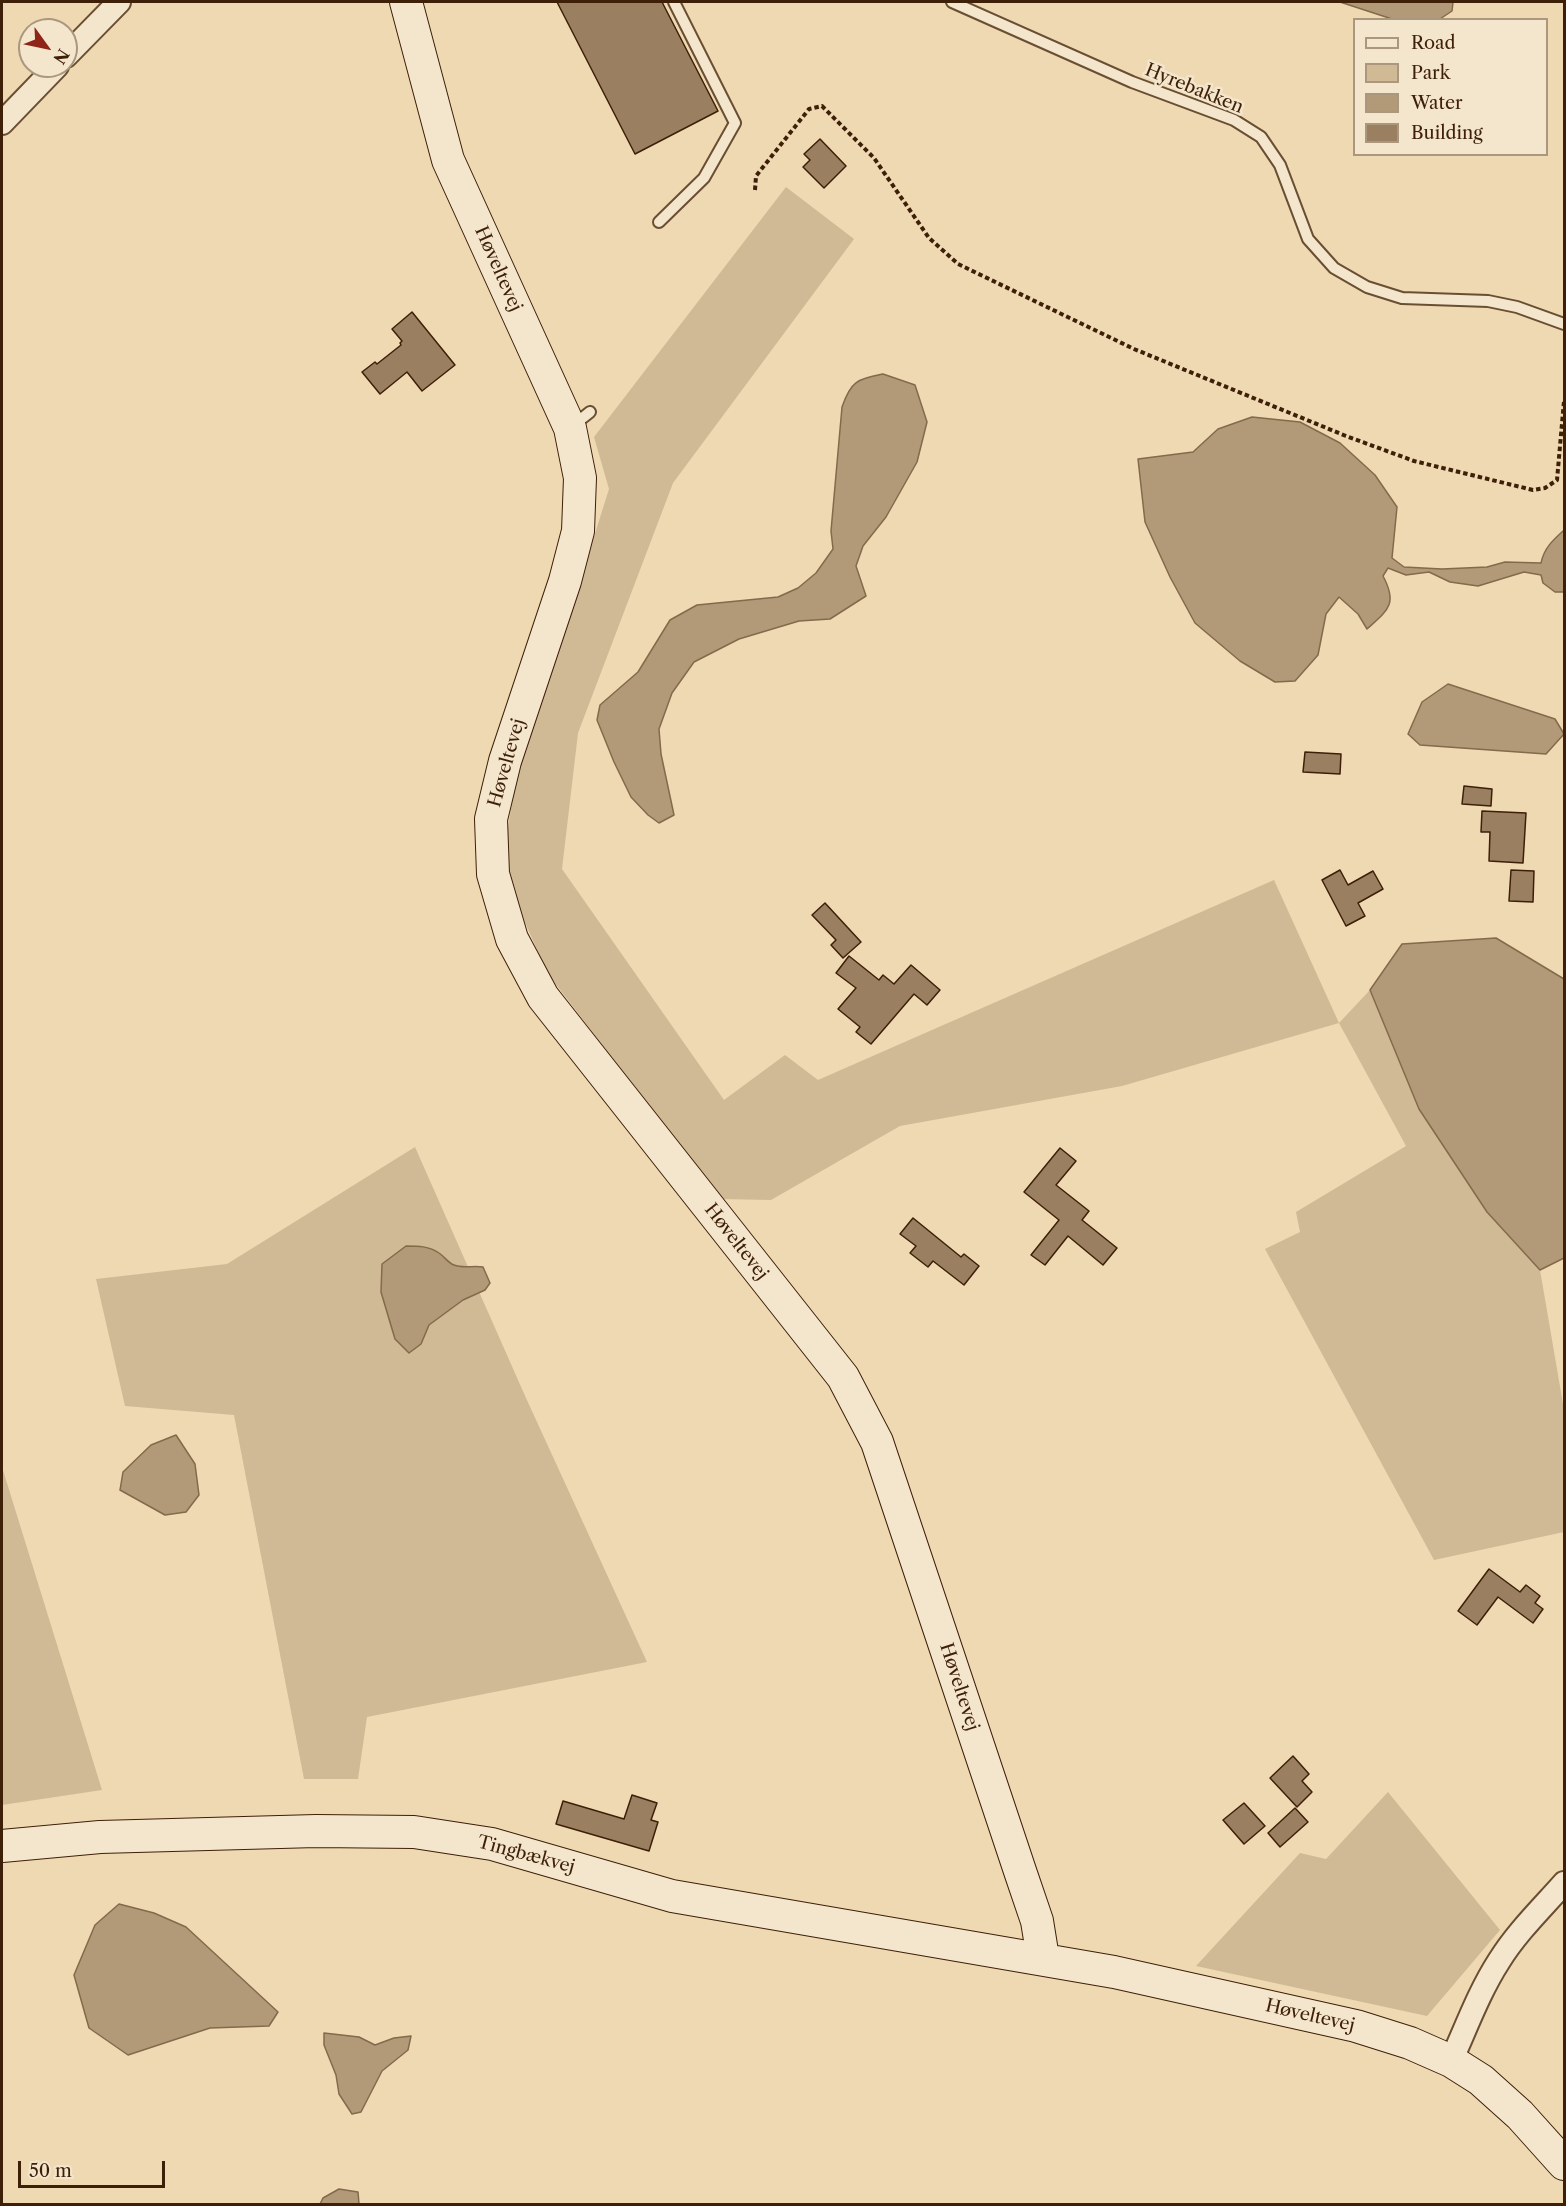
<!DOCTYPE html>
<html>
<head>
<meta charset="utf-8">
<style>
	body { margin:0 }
	#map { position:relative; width:1566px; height:2206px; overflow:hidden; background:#eed9b2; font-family:"Libre Caslon Text",serif }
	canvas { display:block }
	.frame { position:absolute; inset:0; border:3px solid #3e1f08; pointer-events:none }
	.legend { position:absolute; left:1353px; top:18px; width:195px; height:138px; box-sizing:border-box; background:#f4e6cd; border:2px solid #ab967e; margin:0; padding:8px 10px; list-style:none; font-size:18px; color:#3e1f08 }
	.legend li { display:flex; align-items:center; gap:12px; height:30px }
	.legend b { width:30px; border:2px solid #ab967e }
	.north { position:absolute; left:18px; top:18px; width:60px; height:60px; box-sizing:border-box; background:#f4e6cd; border:2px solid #ab967e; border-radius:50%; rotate:123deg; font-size:16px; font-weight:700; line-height:24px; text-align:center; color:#3e1f08 }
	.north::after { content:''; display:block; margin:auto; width:21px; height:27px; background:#8f2418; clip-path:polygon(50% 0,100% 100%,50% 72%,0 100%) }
	.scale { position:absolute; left:18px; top:2161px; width:147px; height:27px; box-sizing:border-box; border:3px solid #3e1f08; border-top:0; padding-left:8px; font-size:18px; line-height:21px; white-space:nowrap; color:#3e1f08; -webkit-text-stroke:4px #f4e6cd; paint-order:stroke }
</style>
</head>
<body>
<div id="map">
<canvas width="1566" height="2206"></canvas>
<div class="frame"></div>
<ul class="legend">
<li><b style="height:8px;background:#f4e6cd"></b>Road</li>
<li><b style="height:16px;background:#d0b995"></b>Park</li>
<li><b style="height:16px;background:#b29a78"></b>Water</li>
<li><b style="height:16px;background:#9a8060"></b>Building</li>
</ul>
<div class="north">N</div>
<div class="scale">50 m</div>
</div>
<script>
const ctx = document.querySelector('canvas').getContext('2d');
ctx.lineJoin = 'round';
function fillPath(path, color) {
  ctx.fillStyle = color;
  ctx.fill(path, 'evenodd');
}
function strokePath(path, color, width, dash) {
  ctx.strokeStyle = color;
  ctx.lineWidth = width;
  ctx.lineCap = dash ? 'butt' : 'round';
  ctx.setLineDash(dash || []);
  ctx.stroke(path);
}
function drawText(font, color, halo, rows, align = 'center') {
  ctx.font = font + ' "Libre Caslon Text",serif';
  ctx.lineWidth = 5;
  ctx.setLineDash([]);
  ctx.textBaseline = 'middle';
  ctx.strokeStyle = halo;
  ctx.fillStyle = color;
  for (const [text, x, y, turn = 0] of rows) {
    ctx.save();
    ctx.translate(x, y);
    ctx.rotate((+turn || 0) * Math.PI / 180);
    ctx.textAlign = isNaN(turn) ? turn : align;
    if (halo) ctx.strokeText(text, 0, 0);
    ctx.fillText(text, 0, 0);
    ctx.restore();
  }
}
const green = new Path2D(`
	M786 187 854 239 673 483 578 733 562 869 724 1100 785 1055 818 1080 1274 880 1339 1023 1370 990 1419 1109 1487 1212 1540 1270 1563 1404 1564 1532 1434 1560 1265 1249 1300 1232 1296 1212 1406 1146 1339 1023 1122 1086 900 1126 771 1200 720 1199 548 974 501 869 520 755 568 619 609 489 594 437Z
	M415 1147 526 1398 647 1662 367 1717 358 1779H304L234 1415 125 1406 96 1279 227 1264Z
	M2 1467 102 1790 2 1805Z
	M1388 1792 1500 1930 1427 2016 1196 1966 1300 1853 1326 1859Z`);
const water = new Path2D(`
	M1340 2H1453L1452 11 1440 19H1392Z
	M883 374 915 385 927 422 917 462 886 517 863 546 856 566 866 596 830 619 799 621 739 639 694 662 672 693 659 729 661 754 674 815 659 823 648 815 631 797 614 762 597 720 600 705 638 672 670 620 697 605 778 597 798 588 816 573 833 549 831 531 842 407C851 381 856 380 883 374Z
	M1252 417 1300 422 1340 443 1375 475 1397 507 1392 558 1404 567 1442 569 1487 567 1505 562 1541 563C1544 548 1553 540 1564 530V592H1555L1543 583 1541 575 1524 572 1478 586 1450 582 1429 572 1406 575 1388 568 1383 576C1398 604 1388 610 1367 629L1358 614 1339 597 1326 614 1318 655 1295 681 1275 682 1240 661 1195 623 1170 577 1145 522 1138 459 1193 452 1218 429Z
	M1448 684 1555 719 1564 734 1546 754 1420 745 1408 734 1422 702Z
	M1496 938 1564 979V1258L1540 1270 1487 1212 1419 1109 1370 990 1402 944Z
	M406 1246C418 1246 429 1246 439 1253 445 1257 448 1263 454 1265 464 1269 473 1265 483 1267L490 1283 485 1290 463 1300 429 1325 421 1344 409 1353 395 1339 381 1292 382 1264Z
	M176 1435 195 1464 199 1495 186 1512 165 1515 120 1490 123 1472 151 1445Z
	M119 1904 154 1913 186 1927 278 2012 269 2026 210 2028 128 2055 89 2028 74 1975 95 1925Z
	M324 2033 359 2037 375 2045 394 2038 411 2036 408 2050 382 2071 361 2112 352 2114 339 2094 336 2075 324 2045Z
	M339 2189 358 2192 359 2204H320L323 2198Z`);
const building = new Path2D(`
	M557 2H662L718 111 635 154Z
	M820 139 846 166 824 188 803 167 810 160 804 154Z
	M412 312 455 365 422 391 407 372 380 394 362 372 375 362 377 364 401 345 400 343 402 341 392 329Z
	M1305 752 1341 754 1340 774 1303 772Z
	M1464 786 1492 789 1491 806 1462 804Z
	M1482 811 1526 813 1523 863 1489 861 1490 832H1481Z
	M1340 870 1348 885 1373 871 1383 889 1358 903 1365 916 1346 926 1322 880Z
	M1511 870 1534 871 1533 902 1509 901Z
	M825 903 861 942 843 958 831 945 836 940 812 915Z
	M849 956 879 980 883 975 894 984 911 965 940 990 927 1005 914 994 871 1044 856 1032 860 1027 838 1009 856 988 836 973Z
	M1060 1148 1076 1161 1056 1185 1089 1211 1082 1220 1117 1248 1103 1265 1068 1236 1045 1265 1031 1255 1059 1220 1024 1192Z
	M913 1218 961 1257 964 1254 979 1266 964 1285 933 1261 928 1267 910 1253 916 1246 900 1234Z
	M1489 1569 1520 1592 1526 1585 1540 1596 1535 1603 1543 1609 1533 1623 1498 1597 1477 1625 1458 1611Z
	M1293 1756 1309 1774 1302 1781 1312 1792 1297 1807 1270 1778Z
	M632 1795 657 1803 651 1820 658 1822 649 1851 556 1824 563 1801 624 1819Z
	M1244 1803 1265 1826 1244 1844 1223 1820Z
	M1295 1808 1308 1822 1280 1847 1268 1833Z`);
const path = new Path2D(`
	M755 190 756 176 809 109 822 106 874 158 929 238 958 264 1134 349 1346 436 1414 461 1533 490 1545 488 1557 480 1564 401`);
const lane = new Path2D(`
	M952 2 1132 82 1234 120 1261 137 1280 165 1308 239 1334 268 1367 287 1402 298 1488 301 1517 307 1564 324
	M659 222 704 178 735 123 674 2
	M571 427 590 412`);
const street = new Path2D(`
	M66 56 119 2
	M2 123 57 66
	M1451 2061C1466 2028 1479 1992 1499 1961 1517 1932 1542 1908 1564 1883`);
const secondary = new Path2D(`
	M406 2 448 160 570 428 580 478 578 531 565 581 505 761 491 819 493 874 512 939 543 997 843 1377 877 1442 1020 1871 1037 1921 1043 1958
	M2 1846 100 1837 316 1831 414 1832 492 1844 672 1896 1114 1972 1356 2026 1410 2043 1451 2061 1481 2080 1520 2115 1564 2164`);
const streetNames = [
	["Hyrebakken",1194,89,22],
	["Høveltevej",498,269,66],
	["Høveltevej",507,763,-74],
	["Høveltevej",736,1242,52],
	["Høveltevej",959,1687,72],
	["Tingbækvej",526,1855,15],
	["Høveltevej",1310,2016,13]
];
fillPath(green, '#d0b995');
fillPath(water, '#b29a78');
strokePath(water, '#84694b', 1.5);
fillPath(building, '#9a8060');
strokePath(building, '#3e1f08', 1.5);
strokePath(lane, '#6a4e32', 14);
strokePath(street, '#6a4e32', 26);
strokePath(secondary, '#3e1f08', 34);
strokePath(path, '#3e1f08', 4, [4.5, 3]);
strokePath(lane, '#f4e6cd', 10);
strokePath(street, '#f4e6cd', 22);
strokePath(secondary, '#f4e6cd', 32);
drawText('18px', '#3e1f08', '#f4e6cd', streetNames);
</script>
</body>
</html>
